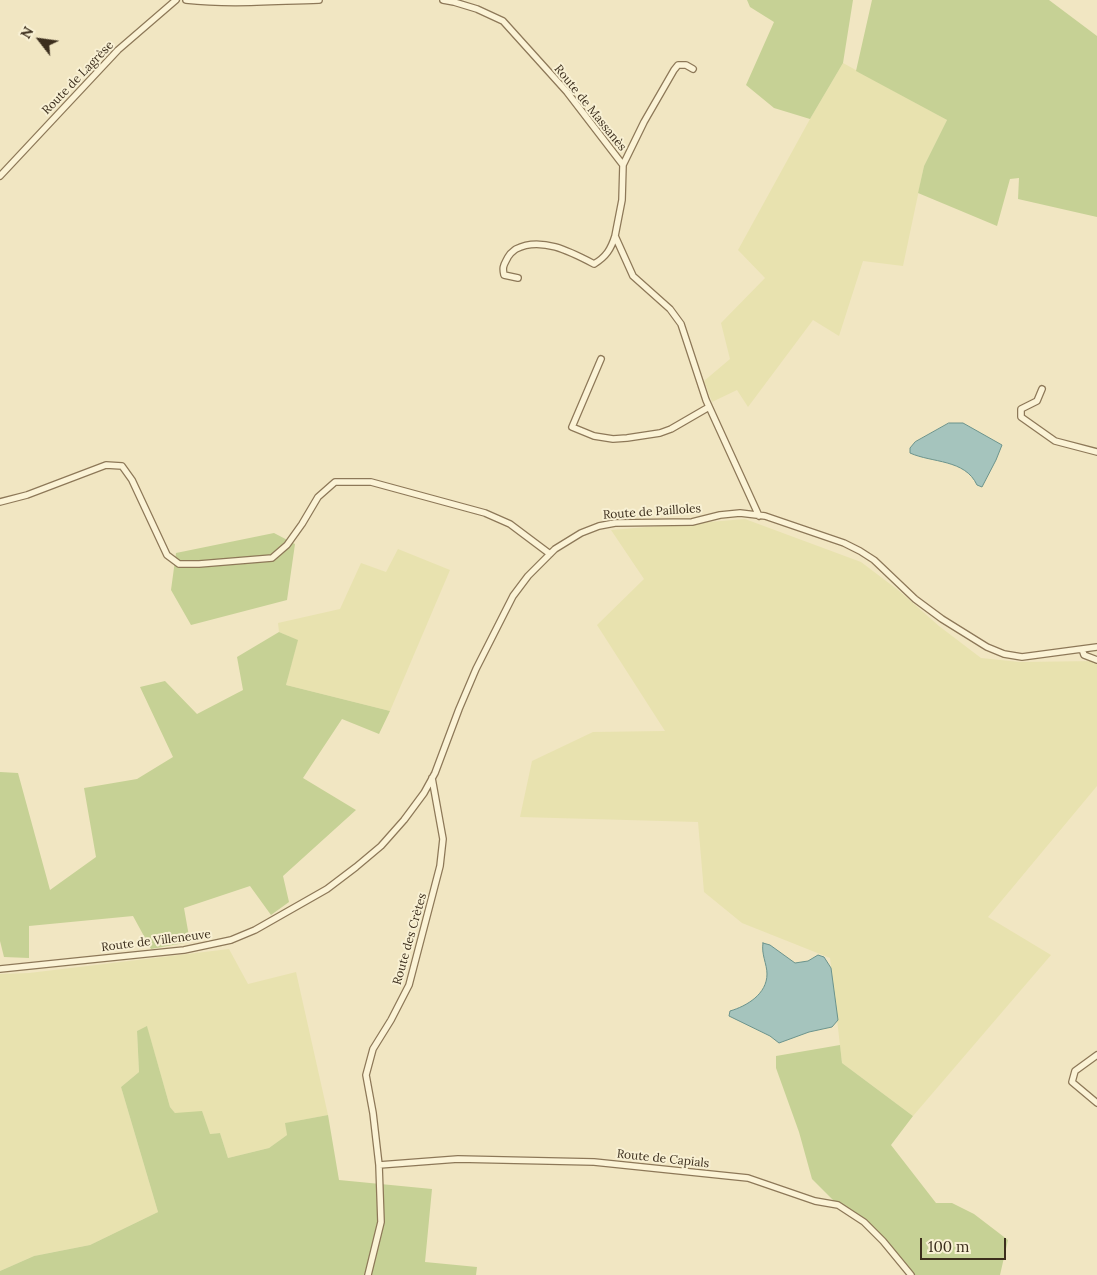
<!DOCTYPE html>
<html>
<head>
<meta charset="utf-8">
<style>
	body { margin:0 }
	#map { position:relative; width:1097px; height:1275px; overflow:hidden; background:#f1e6c2; font-family:Lora,serif }
	canvas { display:block }
	.north { position:absolute; left:15px; top:15px; width:50px; height:50px; -webkit-text-stroke:4px #f8f0d3; paint-order:stroke; rotate:300deg; font-size:14px; font-weight:700; line-height:20px; text-align:center; color:#3c2e1d }
	.north::after { content:''; display:block; margin:auto; width:18px; height:22px; background:#3c2e1d; clip-path:polygon(50% 0,100% 100%,50% 72%,0 100%) }
	.scale { position:absolute; left:920px; top:1238px; width:86px; height:22px; box-sizing:border-box; border:2px solid #3c2e1d; border-top:0; padding-left:6px; font-size:15px; line-height:18px; white-space:nowrap; color:#3c2e1d; -webkit-text-stroke:4px #f8f0d3; paint-order:stroke }
</style>
</head>
<body>
<div id="map">
<canvas width="1097" height="1275"></canvas>
<div class="north">N</div>
<div class="scale">100 m</div>
</div>
<script>
const ctx = document.querySelector('canvas').getContext('2d');
ctx.lineJoin = 'round';
function fillPath(path, color) {
  ctx.fillStyle = color;
  ctx.fill(path, 'evenodd');
}
function strokePath(path, color, width, dash) {
  ctx.strokeStyle = color;
  ctx.lineWidth = width;
  ctx.lineCap = dash ? 'butt' : 'round';
  ctx.setLineDash(dash || []);
  ctx.stroke(path);
}
function drawText(font, color, halo, rows, align = 'center') {
  ctx.font = font + ' Lora,serif';
  ctx.lineWidth = 4;
  ctx.setLineDash([]);
  ctx.textBaseline = 'middle';
  ctx.strokeStyle = halo;
  ctx.fillStyle = color;
  for (const [text, x, y, turn = 0] of rows) {
    ctx.save();
    ctx.translate(x, y);
    ctx.rotate((+turn || 0) * Math.PI / 180);
    ctx.textAlign = isNaN(turn) ? turn : align;
    if (halo) ctx.strokeText(text, 0, 0);
    ctx.fillText(text, 0, 0);
    ctx.restore();
  }
}
const farmland = new Path2D(`
	M843 63 947 120 924 166 903 266 863 261 839 336 813 320 748 407 737 390 712 402 704 381 730 359 721 323 765 278 738 250 810 119Z
	M745 519 861 562 898 590 939 626 981 658 1020 662 1097 661V786L988 917 1051 955 913 1116 842 1063 830 958 742 923 704 892 698 822 520 817 532 761 593 732 665 731 597 625 644 579 611 530Z
	M398 549 450 570 390 711 286 685 297 640 279 632 278 623 340 609 361 563 386 572Z
	M229 949 248 984 296 972 328 1115 286 1123 287 1135 269 1148 228 1158 220 1133 210 1134 175 1113 170 1107 147 1027 137 1031 139 1072 121 1087 158 1212 90 1245 34 1256 0 1271V974L29 973Z`);
const green = new Path2D(`
	M747 0H853L843 63 810 119 774 108 746 85 774 22 750 7Z
	M872 0H1049L1097 36V217L1018 199 1019 178 1010 179 997 226 918 193 924 166 947 120 856 71Z
	M274 533 295 544 287 600 191 625 171 590 176 553Z
	M279 632 298 640 286 685 390 711 379 734 342 719 303 778 356 810 283 876 289 902 271 915 250 886 184 908 190 942 151 949 133 916 29 926V958L4 957 0 941V772L18 773 50 890 96 857 84 788 137 779 173 757 140 687 165 681 197 714 243 690 237 657Z
	M147 1026 170 1107 175 1113 202 1111 210 1134 220 1133 228 1158 269 1148 287 1135 285 1123 328 1115 339 1180 432 1189 425 1262 477 1267 476 1275H0V1271L34 1256 90 1245 158 1212 121 1087 139 1072 137 1031Z
	M840 1045 842 1063 913 1116 891 1145 936 1203H952L974 1214 1008 1240 1000 1275H911L883 1241 838 1205 812 1179 799 1132 776 1068V1056Z`);
const water = new Path2D(`
	M949 423H963L1002 445 996 460 982 487 977 485C965 459 932 463 910 453V448L915 442Z
	M763 943 770 945 795 963 808 961 818 955 824 957 831 968 838 1020 832 1027 809 1032 779 1043 770 1036 729 1016 730 1011C747 1006 767 994 767 974 767 964 761 954 763 943Z`);
const minor = new Path2D(`
	M186 0C230 5 275 1 319 0
	M443 0 454 2 477 9 503 21 567 92 623 165 622 200 615 236 633 276 670 309 681 324 706 400 759 516
	M623 165 644 122 674 70 678 65H686L693 69
	M0 176 118 50 176 0
	M518 278 504 275C502 266 504 265 508 257 510 253 512 252 516 249 541 236 571 252 594 264 606 257 611 249 615 236
	M601 359 572 427 594 436 613 439 627 438 660 433 671 429 709 407
	M1042 389 1037 401 1021 409V417L1055 441 1097 452
	M0 502 27 495 106 465 122 466 132 480 167 555 179 564H199L272 558 287 545 302 524 318 497 335 482H371L485 513 510 524 550 554
	M1082 649 1084 655 1097 660
	M0 969 184 950 231 940 255 930 327 889 356 867 381 846 404 820 424 793 435 773 459 709 476 669 513 596 528 576 555 549 581 533 599 526 615 523 692 522 720 515 740 513 765 516 844 543 860 551 874 560 915 599 942 619 987 647 1004 654 1022 657 1097 647
	M1097 1055 1075 1071 1072 1082 1097 1103
	M379 1165 458 1159 594 1162 748 1178 815 1201 838 1205 864 1222 883 1241 911 1275
	M368 1275 381 1222 379 1165 373 1113 366 1075 373 1049 391 1020 409 985 440 866 443 839 432 778`);
const streetNames = [
	["Route de Lagrèse",78,78,-46],
	["Route de Massanès",590,108,51],
	["Route de Pailloles",652,512,-4],
	["Route des Crètes",410,939,-74],
	["Route de Villeneuve",156,941,-7],
	["Route de Capials",663,1159,6]
];
fillPath(farmland, '#e8e2af');
fillPath(green, '#c6d195');
fillPath(water, '#a5c4bd');
strokePath(water, '#6b938c', 1);
strokePath(minor, '#8d7858', 8);
strokePath(minor, '#fbf3d6', 5.5);
drawText('12px', '#3c2e1d', '#f8f0d3', streetNames);
</script>
</body>
</html>
